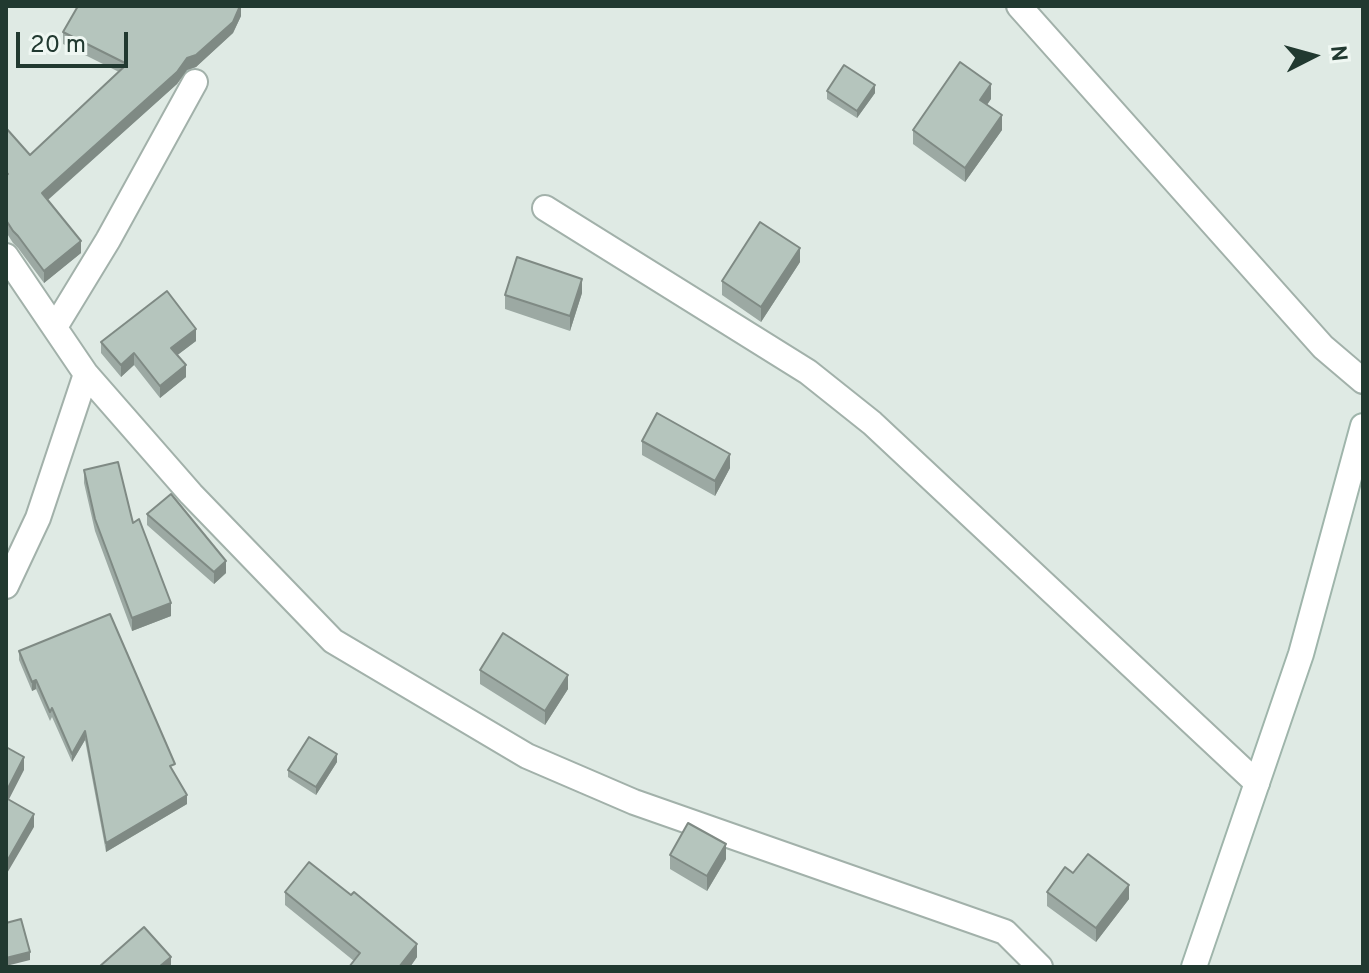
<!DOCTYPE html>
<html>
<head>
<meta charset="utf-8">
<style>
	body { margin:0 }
	#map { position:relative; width:1369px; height:973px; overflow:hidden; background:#dfeae4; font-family:Overpass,sans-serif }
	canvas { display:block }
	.frame { position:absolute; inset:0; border:8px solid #213930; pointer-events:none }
	.north { position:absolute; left:1273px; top:16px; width:80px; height:80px; -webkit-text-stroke:6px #eff7f2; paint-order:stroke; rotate:84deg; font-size:22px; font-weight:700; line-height:32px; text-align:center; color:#213930 }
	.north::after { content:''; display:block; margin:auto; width:28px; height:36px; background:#213930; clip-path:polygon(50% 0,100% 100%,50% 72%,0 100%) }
	.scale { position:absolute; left:16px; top:32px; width:112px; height:36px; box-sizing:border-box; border:4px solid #213930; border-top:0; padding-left:10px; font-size:24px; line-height:28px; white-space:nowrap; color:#213930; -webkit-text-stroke:6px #eff7f2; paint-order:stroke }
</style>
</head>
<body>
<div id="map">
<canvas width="1369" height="973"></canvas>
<div class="frame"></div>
<div class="north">N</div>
<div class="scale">20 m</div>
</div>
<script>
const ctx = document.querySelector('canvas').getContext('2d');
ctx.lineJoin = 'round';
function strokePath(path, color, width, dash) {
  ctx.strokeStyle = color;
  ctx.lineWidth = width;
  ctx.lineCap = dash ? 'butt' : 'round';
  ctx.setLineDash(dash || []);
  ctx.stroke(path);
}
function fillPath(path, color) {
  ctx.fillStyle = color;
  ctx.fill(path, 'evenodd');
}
const street = new Path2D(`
	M1019 6 1323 347 1363 381
	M545 208 808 372 872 423 1257 783
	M6 256 86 374 191 494 333 641 527 756 634 802 1005 932 1040 967
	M55 327 108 240 195 82
	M6 586 38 518 86 374`);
const secondary = new Path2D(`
	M1194 967 1301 654 1363 426`);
const wall = new Path2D(`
	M241 16 233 33 196 67 187 70 177 84 48 200 81 253 44 283 18 248 13 243 6 232V128L30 155 119 72 63 44V32Z
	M827 91 875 93 857 118 827 99Z
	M991 99 987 105 1002 130 965 182 913 144V130Z
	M800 262 761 322 722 295V281Z
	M582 293 570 331 505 309V295Z
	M196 341 177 355 186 377 160 398 134 365 121 377 101 353V342Z
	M642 441 730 468 715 496 642 455Z
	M84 470 133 523 171 616 132 631 95 531 84 483Z
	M147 514 226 573 214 584 147 525Z
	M19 651 175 773H174L187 804 106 852 85 740 72 762 52 717 50 721 36 689 32 691 19 660Z
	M480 670 568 689 545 725 480 684Z
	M337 762 316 795 288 777V770Z
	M670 855 726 859 707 891 670 869Z
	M1073 873 1129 899 1096 942 1047 906V892Z
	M285 892 351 895 417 957 410 967H349L354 961 285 905Z`);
const shadedWall = new Path2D(`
	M241 6V16L233 33 196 67 187 70 177 84 42 205V193Z
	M991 84V99L980 114V100Z
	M875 85V93L857 118V111Z
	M1002 115V130L965 182V168Z
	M81 241V253L44 283V271Z
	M800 248V262L761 322V307Z
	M582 279V293L570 331V316Z
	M196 329V341L171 360V348Z
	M134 353V365L121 377V365Z
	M186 365V377L160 398V386Z
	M730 454V468L715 496V481Z
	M226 561V573L214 584V572Z
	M171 603V616L132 631V618Z
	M568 675V689L545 725V711Z
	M36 680V689L32 691V682Z
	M85 731V740L72 762V754Z
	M337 754V762L316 795V787Z
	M24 757V770L6 805V792Z
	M187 795V804L106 852V843Z
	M34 814V827L6 875V863Z
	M726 844V859L707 891V876Z
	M1129 885V899L1096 942V928Z
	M417 944V957L410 967H399Z
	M30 952V960L6 966V958Z
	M171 957V967H159Z`);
const building = new Path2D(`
	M78 6H240L233 22 196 55 187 58 177 72 42 193 81 241 44 271 18 236 13 231 6 220V175L8 174 6 172V128L30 155 127 64 63 32Z
	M960 62 991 84 980 100 1002 115 965 168 913 130Z
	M844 65 875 85 857 111 827 91Z
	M760 222 800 248 761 307 722 281Z
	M517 257 582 279 570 316 505 295Z
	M167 291 196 329 171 348 186 365 160 386 134 353 121 365 101 342Z
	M657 413 730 454 715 481 642 441Z
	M118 462 133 523 139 519 171 603 132 618 95 519 84 470Z
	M171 494 226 561 214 572 147 514Z
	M110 614 175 764 170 766 187 795 106 843 85 731 72 754 52 708 50 712 36 680 32 682 19 651Z
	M503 633 568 675 545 711 480 670Z
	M309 737 337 754 316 787 288 770Z
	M6 747 24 757 6 792Z
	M6 798 34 814 6 863Z
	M688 823 726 844 707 876 670 855Z
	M1088 854 1129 885 1096 928 1047 892 1065 867 1073 873Z
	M309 862 351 895 354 892 417 944 399 967H349L360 953 285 892Z
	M21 919 30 952 6 958V923Z
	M144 927 171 957 159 967H99Z`);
strokePath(street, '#a2b1aa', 28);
strokePath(secondary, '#9fb5ab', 28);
strokePath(street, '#fff', 24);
strokePath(secondary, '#fff', 24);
fillPath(wall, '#9ca9a3');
fillPath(shadedWall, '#7f8a84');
fillPath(building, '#b5c5bd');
strokePath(building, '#7f8a84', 2);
</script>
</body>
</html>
